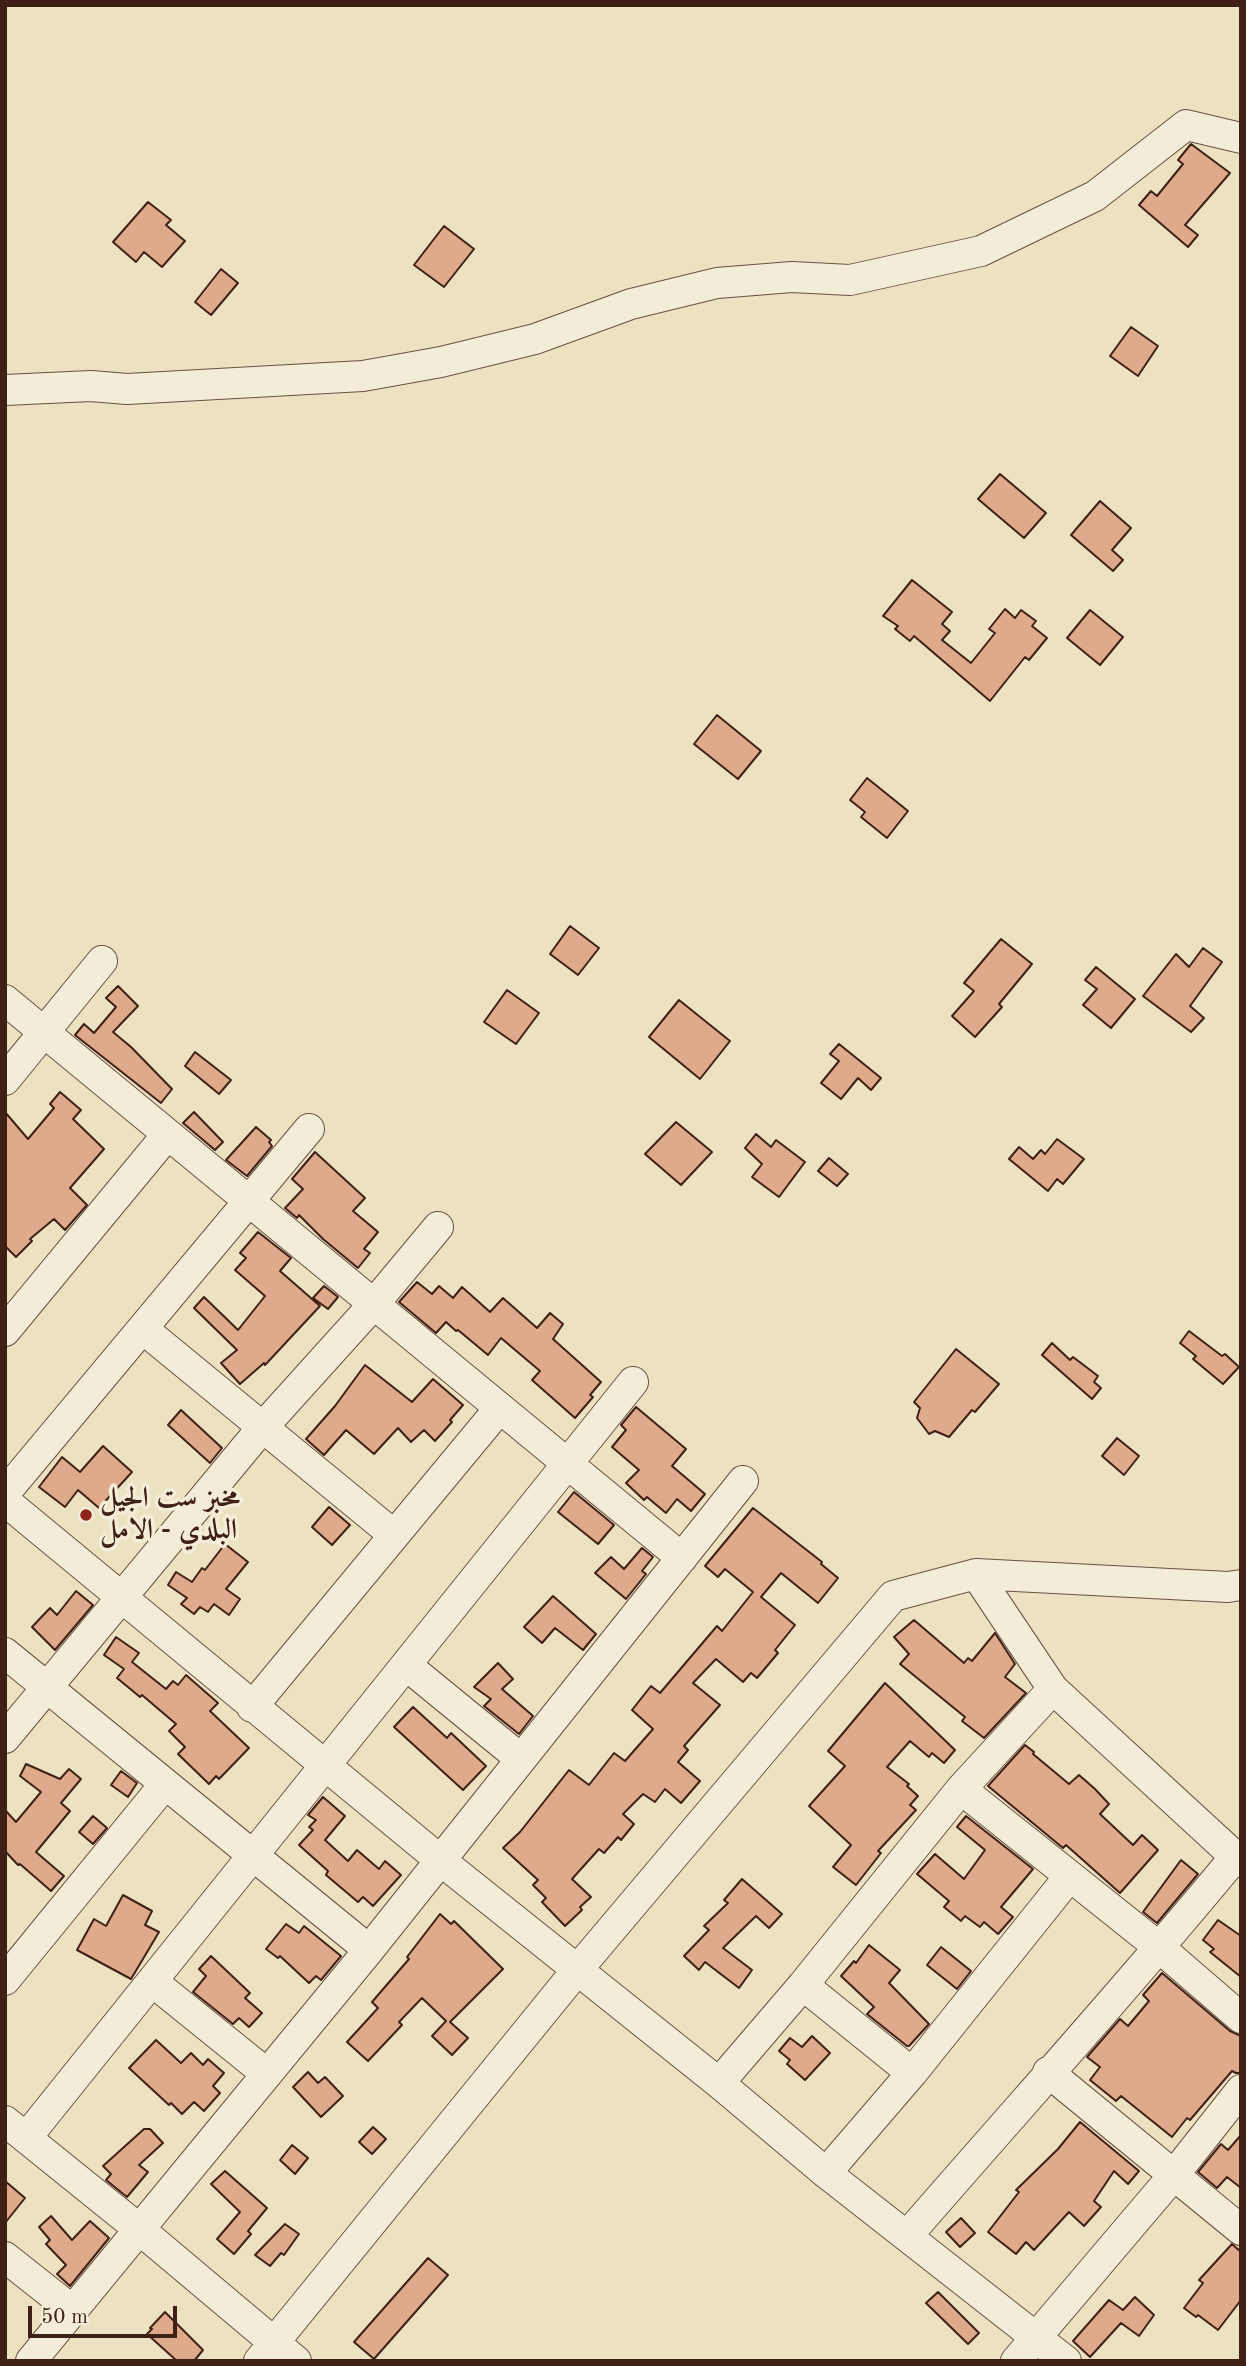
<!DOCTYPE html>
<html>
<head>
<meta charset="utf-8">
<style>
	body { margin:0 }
	#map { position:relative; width:1246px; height:2366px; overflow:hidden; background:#ece2c2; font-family:"Old Standard TT",serif }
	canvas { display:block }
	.frame { position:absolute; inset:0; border:7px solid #3f2015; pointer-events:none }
	.scale { position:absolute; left:28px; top:2306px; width:149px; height:32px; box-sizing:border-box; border:4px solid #3f2015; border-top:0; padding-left:9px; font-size:21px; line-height:24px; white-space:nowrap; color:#3f2015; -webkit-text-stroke:5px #f3ecd7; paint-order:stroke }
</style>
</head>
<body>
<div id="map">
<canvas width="1246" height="2366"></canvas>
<div class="frame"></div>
<div class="scale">50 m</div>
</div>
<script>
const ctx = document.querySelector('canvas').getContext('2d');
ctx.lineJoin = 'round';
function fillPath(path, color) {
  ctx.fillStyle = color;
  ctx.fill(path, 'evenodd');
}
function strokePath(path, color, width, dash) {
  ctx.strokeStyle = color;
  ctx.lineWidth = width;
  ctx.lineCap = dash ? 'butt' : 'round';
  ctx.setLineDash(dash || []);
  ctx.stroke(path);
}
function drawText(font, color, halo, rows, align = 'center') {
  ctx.font = font + ' "Old Standard TT",Amiri,serif';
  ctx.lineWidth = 7;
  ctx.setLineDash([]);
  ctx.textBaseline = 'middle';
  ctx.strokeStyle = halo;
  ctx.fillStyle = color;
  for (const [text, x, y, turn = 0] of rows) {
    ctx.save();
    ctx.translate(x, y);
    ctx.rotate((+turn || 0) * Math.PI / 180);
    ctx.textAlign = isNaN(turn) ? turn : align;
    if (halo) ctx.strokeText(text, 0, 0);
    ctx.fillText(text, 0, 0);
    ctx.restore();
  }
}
const building = new Path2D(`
	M1191 144 1230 173 1185 225 1198 235 1188 247 1139 205 1151 191 1157 196 1183 164 1178 160Z
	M148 202 171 220 166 225 185 241 162 267 144 252 136 262 113 242Z
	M444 226 474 249 444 287 414 265Z
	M221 269 238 283 211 315 195 302Z
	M1131 327 1158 346 1138 376 1110 356Z
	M1000 474 1046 513 1024 538 978 499Z
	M1100 501 1131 528 1112 550 1123 560 1113 571 1071 535Z
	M912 580 952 612 942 624 950 631 942 640 971 663 995 633 989 629 1005 609 1015 618 1021 610 1036 621 1032 626 1047 638 1029 660 1025 657 990 701 914 636 910 641 895 629 898 626 883 616Z
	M1090 610 1123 637 1100 665 1067 638Z
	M717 715 761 751 738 779 694 744Z
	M867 778 908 811 887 838 861 817 865 812 850 800Z
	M570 926 599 948 578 975 550 954Z
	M1001 939 1032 964 999 1004 1002 1007 975 1037 952 1016 974 991 964 983Z
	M1203 948 1222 962 1190 1006 1204 1018 1191 1032 1143 996 1176 954 1189 967Z
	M1096 967 1135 999 1111 1028 1083 1005 1097 989 1085 980Z
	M118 986 138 1006 113 1032 131 1047 172 1089 161 1103 75 1035 84 1024 94 1033 116 1007 106 998Z
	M507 990 539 1013 516 1044 484 1022Z
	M679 1000 730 1041 700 1079 649 1037Z
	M839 1044 881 1078 871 1090 858 1078 841 1099 821 1083 839 1061 830 1054Z
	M195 1052 231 1080 219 1094 185 1066Z
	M60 1092 81 1110 73 1119 104 1149 70 1188 87 1205 65 1230 54 1219 30 1239 32 1241 16 1257 5 1246V1112L28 1139 54 1108 50 1104Z
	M194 1112 223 1142 215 1150 183 1123Z
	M676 1122 712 1152 681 1185 645 1154Z
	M256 1127 271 1140 269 1142 272 1146 247 1176 226 1160Z
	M756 1134 771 1147 776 1140 805 1162 779 1197 752 1177 762 1164 745 1148Z
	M1057 1139 1084 1159 1063 1184 1057 1179 1048 1191 1009 1159 1019 1147 1033 1159 1041 1150 1045 1154Z
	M315 1152 365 1198 353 1211 378 1232 364 1249 370 1253 358 1268 323 1239 299 1215 297 1218 285 1208 303 1189 292 1179Z
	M829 1158 848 1174 837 1186 818 1171Z
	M258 1232 291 1258 280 1271 320 1306 265 1365 264 1363 240 1384 221 1363 237 1350 194 1308 204 1297 238 1330 265 1296 235 1270 246 1258 240 1253Z
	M417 1282 432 1294 439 1286 453 1298 462 1287 490 1312 503 1298 537 1328 550 1313 563 1324 553 1339 601 1382 590 1395 593 1397 575 1418 532 1380 540 1371 501 1338 488 1355 458 1330 456 1331 446 1322 436 1333 399 1302Z
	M324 1286 338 1297 328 1309 313 1298Z
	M1189 1331 1222 1356 1225 1354 1239 1367 1223 1384 1193 1359 1196 1356 1180 1343Z
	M1052 1343 1070 1360 1073 1357 1098 1376 1094 1382 1101 1388 1092 1399 1042 1355Z
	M956 1349 999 1384 975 1412 972 1410 949 1437 935 1431 929 1434 917 1418 920 1408 914 1402Z
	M365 1365 412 1402 433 1379 463 1405 450 1420 452 1422 435 1441 424 1430 411 1442 398 1428 374 1454 346 1430 324 1455 306 1439 335 1406Z
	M636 1407 686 1449 672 1466 705 1494 691 1511 677 1499 666 1513 647 1497 644 1500 626 1483 639 1470 612 1447 626 1430 621 1425Z
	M181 1410 222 1448 210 1463 168 1425Z
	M1117 1438 1139 1456 1124 1475 1102 1456Z
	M103 1446 132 1472 99 1508 78 1490 65 1507 39 1487 62 1457 80 1472Z
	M574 1492 614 1525 598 1544 558 1512Z
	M329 1507 350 1525 332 1545 312 1527Z
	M753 1508 822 1562 821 1564 838 1578 818 1603 781 1573 761 1597 795 1625 775 1650 778 1653 757 1678 751 1673 743 1682 716 1659 693 1683 720 1705 684 1746 688 1750 678 1762 700 1781 681 1803 665 1789 655 1802 643 1794 623 1814 634 1824 621 1840 618 1837 604 1853 599 1849 572 1879 591 1897 580 1907 582 1910 565 1926 542 1902 546 1898 533 1885 538 1880 503 1848 520 1832 569 1770 589 1785 614 1753 625 1761 653 1729 632 1710 651 1686 660 1693 717 1626 722 1631 753 1592 725 1569 718 1577 705 1566Z
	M225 1544 248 1562 226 1589 240 1599 229 1615 214 1604 208 1612 200 1607 194 1614 181 1604 187 1598 168 1585 176 1572 192 1582 202 1568 205 1570Z
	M642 1548 653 1557 642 1571 646 1574 626 1599 595 1573 611 1557 624 1569Z
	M76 1591 93 1605 55 1650 32 1627 50 1608 57 1615Z
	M553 1596 596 1634 583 1650 555 1628 542 1643 524 1627Z
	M914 1620 964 1663 968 1658 972 1661 995 1633 1015 1664 1005 1677 1026 1693 984 1738 962 1721 965 1717 900 1664 909 1654 894 1637Z
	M116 1637 139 1653 132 1662 166 1689 173 1681 178 1685 186 1675 218 1703 210 1711 249 1748 219 1779 216 1776 209 1784 178 1754 185 1747 169 1731 176 1724 142 1695 140 1697 117 1678 124 1669 104 1655Z
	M498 1663 513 1679 502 1689 533 1716 519 1734 484 1706 491 1699 474 1687Z
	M885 1683 955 1750 944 1763 932 1753 929 1757 910 1741 887 1767 909 1784 907 1786 918 1796 910 1805 916 1810 878 1851 881 1853 856 1885 833 1867 851 1845 809 1806 845 1766 828 1751Z
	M413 1707 447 1738 451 1733 486 1766 463 1790 394 1727Z
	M1025 1745 1034 1752 1033 1754 1069 1784 1079 1775 1095 1789 1109 1804 1100 1814 1133 1845 1142 1835 1158 1850 1120 1893 1066 1845 1063 1848 988 1786Z
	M26 1764 60 1779 69 1769 81 1779 61 1803 70 1811 36 1852 64 1876 51 1891 20 1864 18 1865 5 1851V1810L16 1822 41 1792 20 1776Z
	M121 1771 137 1783 128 1797 111 1785Z
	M323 1797 345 1816 325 1840 348 1861 357 1850 379 1869 385 1861 401 1875 373 1906 363 1897 358 1902 326 1875 328 1871 299 1845 313 1830 309 1827 316 1820 308 1815Z
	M93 1816 107 1828 93 1844 79 1832Z
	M966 1816 1033 1869 1001 1907 1013 1917 998 1934 984 1922 980 1927 965 1916 961 1921 944 1907 949 1901 917 1874 935 1854 964 1879 985 1850 957 1827Z
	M1181 1860 1198 1874 1157 1923 1143 1912Z
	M742 1879 782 1914 769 1928 756 1916 723 1948 752 1970 739 1988 705 1962 699 1970 684 1956 709 1930 704 1926 728 1903 724 1900Z
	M123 1895 152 1911 145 1925 159 1932 131 1979 77 1950 94 1919 106 1926Z
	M440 1914 451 1924 454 1921 503 1969 450 2022 468 2038 452 2055 432 2036 446 2021 422 1998 399 2022 402 2025 368 2061 347 2042 378 2008 372 2002 409 1959 407 1957Z
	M1218 1920 1241 1936V1977L1210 1952 1214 1949 1203 1940Z
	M286 1924 299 1933 304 1926 341 1956 321 1980 316 1976 309 1983 280 1956 278 1958 266 1949Z
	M869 1945 900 1970 889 1983 929 2024 909 2046H907L867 2014 874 2007 841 1976 854 1961 856 1963Z
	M941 1947 971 1971 957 1989 927 1965Z
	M211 1956 250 1993 245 1998 262 2013 249 2027 239 2018 233 2024 193 1992 206 1976 199 1969Z
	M1162 1973 1230 2031 1241 2036V2073H1236L1232 2071 1190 2120 1187 2118 1172 2137 1121 2096 1116 2101 1090 2080 1100 2067 1087 2057 1120 2019 1128 2026 1149 2001 1143 1995Z
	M812 2036 830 2053 805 2080 787 2064 790 2060 779 2051 790 2038 802 2047Z
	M156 2040 181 2063 191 2053 203 2065 208 2059 224 2073 213 2086 220 2093 204 2111 194 2102 182 2114 171 2103 169 2105 129 2068Z
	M308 2072 318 2083 325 2077 343 2096 321 2117 293 2087Z
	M1080 2122 1139 2171 1128 2184 1114 2171 1094 2201 1101 2207 1084 2226 1069 2212 1034 2250 1026 2242 1016 2254 988 2232 1019 2192 1016 2190 1058 2149Z
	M373 2127 386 2139 372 2154 359 2142Z
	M144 2129H150L163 2143 139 2165 148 2172 127 2197 106 2180 111 2174 103 2166Z
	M1241 2135V2188L1227 2177 1217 2188 1198 2172 1221 2144 1228 2150Z
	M292 2145 308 2158 295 2174 280 2160Z
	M225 2171 267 2208 248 2231 251 2234 234 2254 217 2239 240 2212 211 2184Z
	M5 2181 25 2198 5 2223Z
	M51 2216 72 2240 90 2221 109 2238 70 2286 57 2274 66 2265 46 2244 50 2240 39 2227Z
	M961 2218 975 2233 960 2247 946 2232Z
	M285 2224 299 2234 284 2255 281 2253 270 2266 255 2255Z
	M1232 2244 1241 2252V2300L1218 2330 1198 2315 1196 2317 1184 2308 1203 2283 1199 2280Z
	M428 2258 448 2275 374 2359 354 2342Z
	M938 2292 979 2333 968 2344 926 2303Z
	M1135 2297 1154 2315 1139 2336 1121 2323 1090 2357 1073 2341 1109 2300 1123 2310Z
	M165 2312 203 2350 194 2361H177L147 2334 152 2329 150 2328Z`);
const minor = new Path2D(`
	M5 390 91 386 127 389 363 376 441 362 535 339 631 304 717 283 792 277 850 280 981 251 1095 196 1186 125 1241 138
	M5 1000 682 1558
	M5 1080 102 961
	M143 1329 394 1535
	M5 1331 167 1135
	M5 1493 309 1129
	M5 1501 440 1860 719 2083 826 2173 1066 2361
	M976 1574 1053 1689 1241 1862
	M5 1653 369 1950
	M406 1665 521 1759
	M252 1707 499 1409
	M5 1738 262 1428 373 1305 438 1227
	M961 1789 1160 1948 1241 2018
	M5 1980 165 1784
	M153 1982 267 2074
	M803 1985 912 2073
	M1048 2072 1241 2230
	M719 2083 803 1985 961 1789 1053 1689
	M5 2121 139 2229 296 2361
	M26 2138 633 1382
	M826 2173 912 2073 1069 1877
	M907 2236C1016 2110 1129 1986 1235 1857
	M5 2257 72 2310
	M31 2361 369 1950 743 1481
	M259 2361 578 1969 893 1596 976 1574 1228 1587 1241 1585
	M1016 2361 1173 2176 1241 2090`);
const markers = [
	[86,1515,7,"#8f2418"]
];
const poiNames = [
	["مخبز ست الجيل",100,1499],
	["البلدي - الامل",100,1531]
];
fillPath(building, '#dfaa8c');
strokePath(building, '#3f2015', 2);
strokePath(minor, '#6a5040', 32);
strokePath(minor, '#f3ecd7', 30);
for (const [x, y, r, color] of markers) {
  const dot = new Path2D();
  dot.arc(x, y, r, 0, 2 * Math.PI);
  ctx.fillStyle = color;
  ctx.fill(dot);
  strokePath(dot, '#f3ecd7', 2.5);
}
drawText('bold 28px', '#3f2015', '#f3ecd7', poiNames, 'left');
</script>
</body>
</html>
